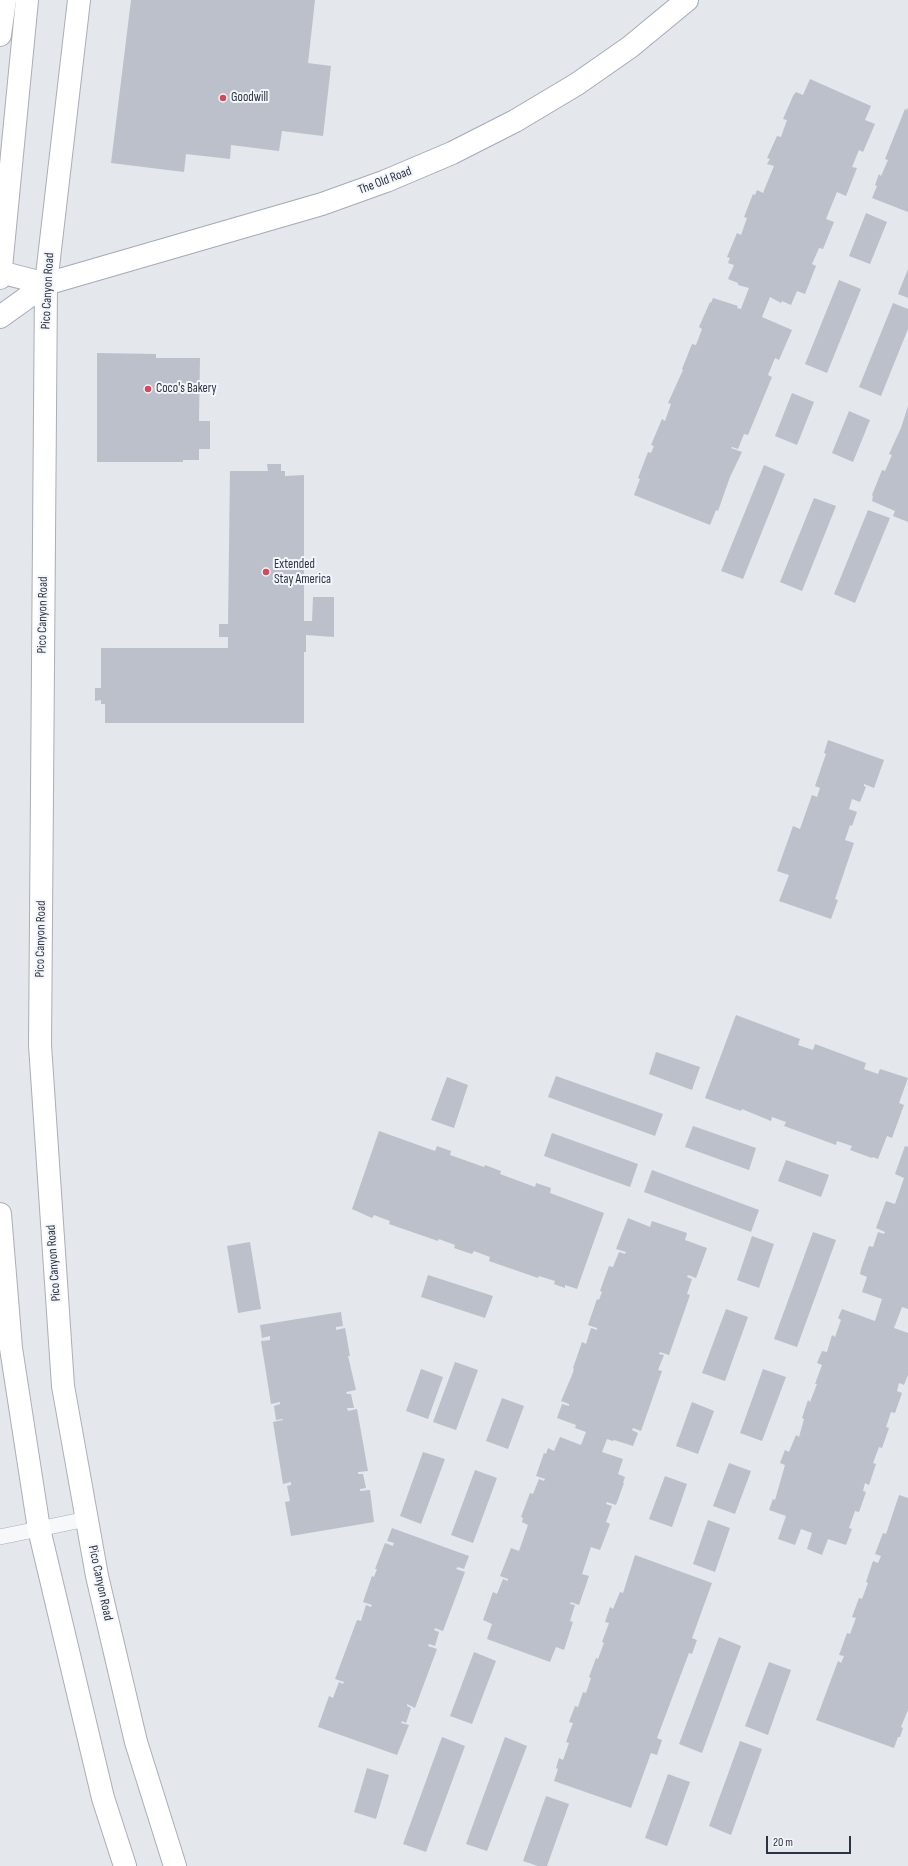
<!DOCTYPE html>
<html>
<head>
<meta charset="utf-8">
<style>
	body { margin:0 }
	#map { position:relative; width:908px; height:1866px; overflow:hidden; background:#e4e7ec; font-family:"Sofia Sans Condensed",sans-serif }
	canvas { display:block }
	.scale { position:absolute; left:766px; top:1836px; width:85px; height:18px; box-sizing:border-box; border:2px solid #2b3445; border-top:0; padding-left:5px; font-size:12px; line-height:14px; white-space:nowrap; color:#2b3445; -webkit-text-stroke:3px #f4f6f9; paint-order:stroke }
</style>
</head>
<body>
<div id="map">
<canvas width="908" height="1866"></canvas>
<div class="scale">20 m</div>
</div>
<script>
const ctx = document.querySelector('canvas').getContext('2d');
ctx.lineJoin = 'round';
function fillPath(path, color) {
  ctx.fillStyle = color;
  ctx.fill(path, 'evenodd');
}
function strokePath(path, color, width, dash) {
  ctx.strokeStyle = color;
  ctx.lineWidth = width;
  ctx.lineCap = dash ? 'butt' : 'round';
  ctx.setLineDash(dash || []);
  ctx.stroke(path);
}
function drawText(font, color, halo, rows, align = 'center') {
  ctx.font = font + ' "Sofia Sans Condensed",sans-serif';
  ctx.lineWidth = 4;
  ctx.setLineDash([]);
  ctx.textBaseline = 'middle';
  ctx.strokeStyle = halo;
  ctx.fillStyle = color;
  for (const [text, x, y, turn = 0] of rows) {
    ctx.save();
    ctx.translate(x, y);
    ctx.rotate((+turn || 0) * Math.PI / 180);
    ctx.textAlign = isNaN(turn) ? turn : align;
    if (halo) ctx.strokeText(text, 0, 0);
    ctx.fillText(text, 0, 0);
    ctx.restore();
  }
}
const building = new Path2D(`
	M131 0H315L308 63 331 66 323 136 282 131 279 151 231 145 230 159 186 154 184 172 111 163Z
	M810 79 871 106 865 120 875 124 863 152 859 150 852 167 857 168 846 196 837 192 826 219 834 222 823 249 819 248 812 264 816 266 805 294 797 291 791 305 782 301 781 303 770 297 762 317 792 330 779 360 775 358 768 375 772 377 748 435 744 434 738 449 732 447 731 448 742 452 730 477 718 511 716 510 710 525 634 495 640 479 638 478 648 452 651 453 654 446 651 445 662 419 665 421 671 404 668 403 683 370 682 369 692 344 696 345 702 329 699 327 710 302 711 303 713 298 738 306 737 308 741 309 749 288 738 285V283L728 279 734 265 728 263 730 258 727 257 737 233 741 235 747 218 744 217 753 194 755 195 757 190 763 193 774 166 767 164 770 159 767 158 777 136 781 137 787 120 783 119 793 96 796 92 803 95Z
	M908 107V212L872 198 877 186 875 185 879 174 881 176 888 160 885 159 905 109 907 110Z
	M866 213 887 222 870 264 849 256Z
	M908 269V298L898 294Z
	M839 280 861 289 827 373 805 364Z
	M893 303 908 309V329L881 396 859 387Z
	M97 353 156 354V358H200L199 421H210V449H199V460H183V462H97Z
	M792 393 814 402 797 445 775 436Z
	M908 406V522L893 516 895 511 872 501 873 496 872 495 882 470 885 471 892 455 889 454 901 428Z
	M849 411 870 420 853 462 832 453Z
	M267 464H281V471H285V476L304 475V621H312L313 597H334V637L306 635V652H304V723H105V704H101V700L95 701V688H101V648H228V637H219V624H228L230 471H268Z
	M764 465 785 474 743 579 721 571Z
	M814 498 836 506 802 591 780 582Z
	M868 510 890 518 855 603 834 594Z
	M828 740 884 760 874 788 864 784V786L866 787 860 802 852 799 849 809 857 812 852 826 850 825 845 840 854 843 835 899 838 900 831 919 779 901 789 875 777 871 793 826 800 829 812 795 817 797 820 788 815 786 826 754 824 753Z
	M736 1015 800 1039 798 1045 813 1050 815 1044 866 1063 864 1069 878 1074 880 1069 908 1078 899 1103 904 1105 892 1138 887 1136 878 1159 873 1157 872 1158 850 1150 852 1146 837 1141 836 1145 784 1126 786 1122 772 1117 771 1121 742 1109 741 1111 705 1098Z
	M656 1052 700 1067 692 1090 649 1074Z
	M556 1076 663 1114 655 1136 548 1097Z
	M447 1077 468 1085 454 1128 431 1120Z
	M693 1126 756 1148 749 1170 685 1147Z
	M379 1131 435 1151 437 1146 451 1151 450 1155 484 1167 485 1165 501 1171 500 1174 535 1187 536 1183 551 1188 550 1193 604 1213 577 1289 565 1285V1288L554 1284 555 1281 539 1276 538 1278 489 1261 490 1257 474 1251 472 1254 454 1248 455 1245 439 1239 438 1241 389 1224 390 1221 374 1215 372 1218 352 1209Z
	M552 1133 638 1164 630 1187 544 1156Z
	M905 1146 908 1147V1309L902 1307 894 1328 908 1333V1375L904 1385 899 1383 897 1391 902 1393 895 1413 891 1412 886 1427 889 1428 882 1448 879 1447 873 1463 876 1464 869 1485 865 1483 863 1491 866 1492 859 1512 855 1511 849 1528 852 1529 846 1545 828 1539 822 1555 807 1549 812 1533 801 1529 795 1545 778 1539 786 1516 769 1510 773 1499 775 1500 785 1465 780 1463 785 1450 789 1452 796 1435 799 1437 804 1419 802 1418 808 1400 810 1402 817 1384H815L822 1365 817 1363 822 1351 827 1352 832 1335 835 1337 841 1320 838 1318 842 1309 875 1321 882 1299 862 1292 867 1277 860 1274 861 1269 869 1246 873 1247 878 1232 884 1234 885 1232 876 1228 886 1201 895 1204 904 1178 895 1174Z
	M786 1160 829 1175 821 1197 778 1181Z
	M652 1170 759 1210 751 1232 644 1192Z
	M628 1218 650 1227 652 1221 687 1233 685 1240 707 1248 696 1278 688 1275 687 1277 692 1279 687 1294 690 1295 669 1355 660 1352 659 1354 664 1355 658 1370 662 1371 641 1431 633 1428 632 1430 638 1433 633 1446 614 1440 613 1441 607 1439 602 1452 623 1459 618 1474 625 1477 623 1483H624L616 1505 607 1502 606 1504 612 1506 606 1522 610 1524 600 1550 591 1547 582 1574 589 1576 579 1605 571 1602 570 1604 575 1605 570 1621 573 1622 564 1650 556 1647 550 1662 487 1639 492 1624 483 1620 493 1592 497 1594 503 1579 508 1581V1579L500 1576 511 1548 519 1551 528 1525 522 1522 523 1518 521 1517 530 1493 533 1494 539 1479 544 1481 545 1479 536 1476 544 1453 546 1454 548 1448 554 1451 560 1437 581 1445 586 1432 575 1428 576 1425 557 1418 562 1404 569 1406V1404L561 1401 572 1375 574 1369 573 1368 582 1342 586 1344 591 1328 597 1330V1328L588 1325 597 1299 599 1300 602 1292 600 1291 609 1266 613 1267 619 1252 625 1254 626 1252 616 1249Z
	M813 1232 836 1240 797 1347 774 1339Z
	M752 1236 774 1244 759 1288 737 1280Z
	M250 1242 261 1309 238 1313 227 1246Z
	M428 1275 493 1296 485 1318 421 1297Z
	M726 1309 748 1317 725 1381 702 1373Z
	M341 1312 343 1326 336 1327V1330L345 1328 350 1356H348L356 1390 346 1392 347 1394H351L354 1408H347L348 1411 357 1409 368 1471 358 1472V1474H363L366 1488 360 1489V1491L370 1490 374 1522 291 1536 285 1502 290 1501 287 1486 291 1485V1482L283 1484 273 1422 283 1420V1419L276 1420 274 1406 280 1404V1402L271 1404 261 1341 270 1340V1336L262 1338 260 1325Z
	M455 1362 478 1370 456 1430 433 1422Z
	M421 1369 443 1377 428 1419 406 1411Z
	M763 1369 786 1377 762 1441 740 1433Z
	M502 1398 524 1406 508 1449 486 1441Z
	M692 1402 714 1411 698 1454 676 1446Z
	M423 1452 445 1459 421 1524 400 1516Z
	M729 1463 751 1471 735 1514 713 1506Z
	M475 1470 497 1478 473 1543 451 1535Z
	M665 1476 687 1484 672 1527 649 1519Z
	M899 1495 908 1498V1710L901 1727 903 1728 900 1737H898L894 1748 816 1720 838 1661 841 1663 844 1656 839 1655 847 1633 850 1634 856 1618 852 1617 859 1598 862 1599 868 1583 866 1582 873 1561 878 1563 881 1556 875 1554 883 1533 886 1534Z
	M708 1520 730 1528 715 1572 693 1564Z
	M392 1528 469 1556 464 1569 458 1567 456 1569 465 1572 443 1631 435 1628 434 1630 439 1632 435 1646 429 1644 428 1646 437 1649 415 1708 407 1704V1706L411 1708 406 1723 402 1721 401 1723 409 1725 397 1755 318 1727 329 1696 333 1698 339 1682 343 1684 344 1682 335 1679 357 1620 361 1621 366 1605 371 1607 372 1605 363 1602 372 1576 374 1577 377 1569H375L385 1543 393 1546 394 1543 387 1541Z
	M635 1555 712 1583 692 1638 697 1640 692 1654 689 1653 657 1738 662 1740 657 1755 651 1753 631 1808 554 1781 558 1769 556 1768 559 1758 563 1760 569 1743 566 1742 573 1723 569 1722 575 1706 578 1707 583 1692 586 1693 591 1678 589 1677 596 1658 598 1659 604 1643 602 1642 609 1623 605 1622 610 1607 613 1609 620 1592 623 1593Z
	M719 1637 741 1646 702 1753 679 1744Z
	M474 1652 496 1661 472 1724 450 1716Z
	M769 1662 791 1670 768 1735 745 1726Z
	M442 1737 465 1746 426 1852 403 1844Z
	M505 1737 527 1746 487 1851 466 1844Z
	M740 1741 762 1749 731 1835 709 1826Z
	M367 1768 389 1775 376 1819 354 1812Z
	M668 1774 690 1782 667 1846 645 1838Z
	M546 1796 569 1804 547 1866H538L523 1861Z`);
const service = new Path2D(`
	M0 1537 87 1519`);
const secondary = new Path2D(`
	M79 0 46 284 40 1045 63 1386 97 1576 136 1742 175 1866
	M0 278 27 0
	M0 1214 11 1348 39 1529 103 1798 125 1866`);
const primary = new Path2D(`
	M0 35 5 0
	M0 272 46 284
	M0 317 46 284 322 204 386 181 452 153 515 121 577 84 630 47 687 0`);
const markers = [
	[223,98,4,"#d1495b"],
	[148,389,4,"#d1495b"],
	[266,572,4,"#d1495b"]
];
const poiNames = [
	["Goodwill",231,98],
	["Coco's Bakery",156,389],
	["Extended",274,565],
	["Stay America",274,580]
];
const streetNames = [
	["The Old Road",385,181,-21],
	["Pico Canyon Road",48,291,-87],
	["Pico Canyon Road",43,615,-89],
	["Pico Canyon Road",41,939,-89],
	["Pico Canyon Road",54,1263,-94],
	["Pico Canyon Road",100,1583,78]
];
fillPath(building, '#bbc0ca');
strokePath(service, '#a9aeb7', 16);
strokePath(secondary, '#a9aeb7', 24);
strokePath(primary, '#a3abb8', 24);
strokePath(service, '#f7f8fa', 15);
strokePath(secondary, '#fff', 22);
strokePath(primary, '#fff', 22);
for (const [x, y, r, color] of markers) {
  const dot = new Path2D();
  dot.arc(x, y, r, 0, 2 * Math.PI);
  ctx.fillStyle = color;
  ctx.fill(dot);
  strokePath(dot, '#f4f6f9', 1.5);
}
drawText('13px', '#2b3445', '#f4f6f9', poiNames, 'left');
drawText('13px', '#2b3445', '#f4f6f9', streetNames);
</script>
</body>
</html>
